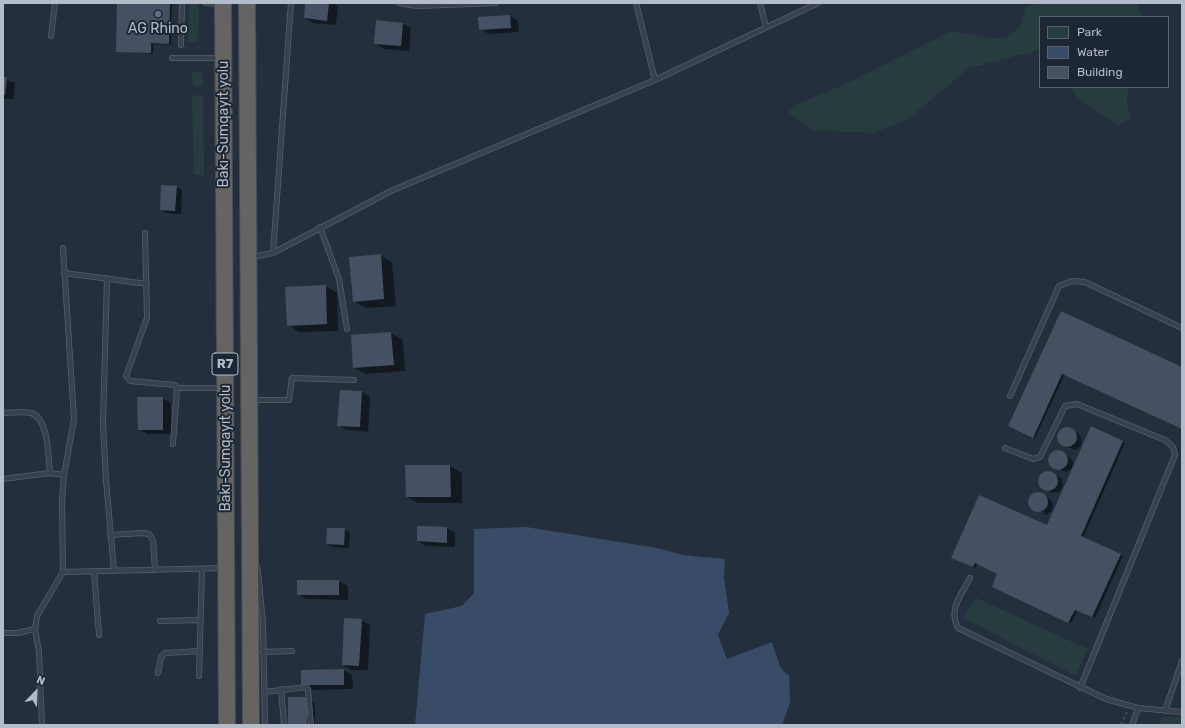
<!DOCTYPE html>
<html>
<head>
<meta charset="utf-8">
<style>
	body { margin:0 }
	#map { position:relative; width:1185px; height:728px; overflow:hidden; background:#242f3e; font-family:Rubik,sans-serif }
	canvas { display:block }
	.frame { position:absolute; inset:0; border:4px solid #b4bcc9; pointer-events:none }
	.legend { position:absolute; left:1039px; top:16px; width:130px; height:72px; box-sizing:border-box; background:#1d2633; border:1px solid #59626f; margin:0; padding:5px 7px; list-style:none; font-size:12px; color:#b4bcc9 }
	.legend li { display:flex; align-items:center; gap:8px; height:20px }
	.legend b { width:20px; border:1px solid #59626f }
	.north { position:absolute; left:16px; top:672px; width:40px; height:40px; -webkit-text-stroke:3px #1d2633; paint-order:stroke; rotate:23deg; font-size:11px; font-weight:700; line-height:16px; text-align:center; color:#b4bcc9 }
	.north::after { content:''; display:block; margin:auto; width:14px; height:18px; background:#b4bcc9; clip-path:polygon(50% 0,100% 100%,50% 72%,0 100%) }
</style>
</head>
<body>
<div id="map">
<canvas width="1185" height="728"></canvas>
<div class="frame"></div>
<ul class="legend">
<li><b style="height:11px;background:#263c3f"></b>Park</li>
<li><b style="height:11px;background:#394c67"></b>Water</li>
<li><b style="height:11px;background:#455162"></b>Building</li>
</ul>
<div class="north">N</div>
</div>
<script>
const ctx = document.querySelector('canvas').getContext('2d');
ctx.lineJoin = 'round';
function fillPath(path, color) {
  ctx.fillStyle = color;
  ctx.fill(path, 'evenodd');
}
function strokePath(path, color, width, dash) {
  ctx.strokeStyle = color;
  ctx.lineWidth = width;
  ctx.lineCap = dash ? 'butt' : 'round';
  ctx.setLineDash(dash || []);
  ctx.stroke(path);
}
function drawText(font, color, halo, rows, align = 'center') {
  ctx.font = font + ' Rubik,sans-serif';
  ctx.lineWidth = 4;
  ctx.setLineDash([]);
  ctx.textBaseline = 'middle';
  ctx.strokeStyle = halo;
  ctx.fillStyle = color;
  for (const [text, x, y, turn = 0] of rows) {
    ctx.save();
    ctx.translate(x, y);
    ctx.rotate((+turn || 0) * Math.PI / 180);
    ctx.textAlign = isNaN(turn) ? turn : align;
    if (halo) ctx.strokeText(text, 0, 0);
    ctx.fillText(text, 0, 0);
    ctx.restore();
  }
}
const green = new Path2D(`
	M189 3H199L198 42H188Z
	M1043 3H1136L1143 17H1040V50L969 68 906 121 871 133 812 130 788 112 797 104 850 82 952 31 987 38H1005L1021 26 1026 6Z
	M192 72H202L203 86H193Z
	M1071 87H1128L1127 102 1131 119 1118 125 1081 101 1077 97Z
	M192 95 203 96 204 175H194Z
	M976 598 1088 649 1076 676 963 618Z
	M1163 717H1182V725H1159Z`);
const water = new Path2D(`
	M526 527 657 548 683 555 725 559 724 578 729 613 718 635 727 659 772 642 780 667 789 676 790 703 782 725H415L425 614 462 606 474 593V529Z`);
const shadow = new Path2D(`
	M118 3H172L171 45 153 44V54L117 51Z
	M306 3H333L338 6 336 25 313 23 305 18Z
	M510 16 518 21 519 32 489 34 480 29Z
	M403 24 411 28 409 51 384 49 376 44Z
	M3 78 15 83 14 99H3Z
	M177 187 182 190 181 214 166 213 161 210Z
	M380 255 392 262 396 306 366 308 354 301Z
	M326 286 337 293 338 331 299 332 288 325Z
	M1061 312 1182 368V428L1065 374 1035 438 1011 427Z
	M391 333 403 340 405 371 366 374 354 368 352 336Z
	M362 392 370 397 368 432 347 430 338 425Z
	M162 398 171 403V434H147L139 429Z
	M1065 428 1078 433 1082 439 1081 446 1075 450 1062 445 1058 439 1060 432Z
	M1122 442 1125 443 1083 538 1123 556 1095 618 1078 610 1071 623 995 588 998 573 978 563 975 568 954 558 1047 526Z
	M1057 451 1069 456 1073 462 1072 468 1066 472 1053 467 1049 461 1051 455Z
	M450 466 462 473V503H418L407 497Z
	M1050 472 1062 479 1063 486 1059 492 1052 493 1040 485 1039 479 1043 473Z
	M1036 493 1049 498 1053 504 1052 511 1046 515 1038 513 1045 514V512L1033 510 1029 504 1030 497Z
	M447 528 455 533V547L426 546 418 541Z
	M344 529 350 533 349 548 333 547 327 544Z
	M298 581H339L348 586V600L306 599 298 594Z
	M361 620 370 625 368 670H351L343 665Z
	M344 670 352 675 353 689 311 690 302 685Z
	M307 698 315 703V725H289Z`);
const building = new Path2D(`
	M117 3H170L169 44 151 43V53L116 52Z
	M305 3H329L327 21 304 18Z
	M510 15 511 28 479 30 478 17Z
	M376 20 403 23 401 46 374 44Z
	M3 77H7L5 95H3Z
	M161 185 177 186 175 211 160 210Z
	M381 254 384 299 353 302 349 257Z
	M326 285 327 324 287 326 285 287Z
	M1061 311 1182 367V429L1062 374 1033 438 1008 426Z
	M391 332 394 365 353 368 351 335Z
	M340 390 362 391 360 427 337 426Z
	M137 397H163V430H138Z
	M1091 426 1123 441 1081 536 1121 554 1092 617 1075 610 1068 623 992 587 997 574 975 563 973 567 951 558 979 495 1047 525Z
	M1057 437a10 10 0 1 1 20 0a10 10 0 1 1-20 0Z
	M1048 460a10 10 0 1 1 20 0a10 10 0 1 1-20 0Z
	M405 465H450L451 497H406Z
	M1038 481a10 10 0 1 1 20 0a10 10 0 1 1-20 0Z
	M1028 502a10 10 0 1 1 20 0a10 10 0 1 1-20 0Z
	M417 526 447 527V543L417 541Z
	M327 528H345L344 545 326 544Z
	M297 580H339V595H297Z
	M344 618 362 619 359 666 342 665Z
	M344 669V685H301V670Z
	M288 697H307V725H288Z`);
const path = new Path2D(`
	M1121 725 1127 712`);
const service = new Path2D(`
	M206 3 220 4
	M399 3 417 6 445 5V3
	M636 3 655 80
	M760 3 766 27
	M445 5 496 3
	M51 36 55 3
	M181 45 182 3
	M172 58H221
	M320 227 339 279 347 329
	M145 233 147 318 126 376 130 381 175 385 177 388 173 444
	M63 248 74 419 64 475 62 501 63 572
	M273 253 291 3
	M252 257 273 253 391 191 655 80 818 3
	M64 273 147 284
	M107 278 103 424 106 480 114 571
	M177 388H222
	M1010 396 1059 286 1072 281 1085 282 1182 328
	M251 400H289L292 378 354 380
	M3 413C12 413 23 411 31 413 49 418 48 457 50 473
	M1005 448 1033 459 1040 457 1065 406 1077 404 1165 440 1173 447 1175 455 1080 688
	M3 479 50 473 64 475
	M110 535 142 533 149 534 153 540 155 570
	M256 565 258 571 263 624 265 725
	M94 572 99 635
	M970 578C961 596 948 608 958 628L1106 699 1138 708 1182 712
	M160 621 201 620
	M3 633H17L35 629
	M263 652 292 651
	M158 673 161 657 165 653 200 651
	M199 676 202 569
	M281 689 284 725
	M264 692 307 687 308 689 311 725
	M1165 711 1182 661
	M42 725 39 652 35 629 37 616 63 572 224 568
	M1132 725 1138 708`);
const trunk = new Path2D(`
	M223 3 227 725
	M247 3 251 725`);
const markers = [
	[158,14,4,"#5c6f8a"]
];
const shields = [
	[225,364,26]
];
const shieldNames = [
	["R7",225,364]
];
const poiNames = [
	["AG Rhino",158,29]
];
const streetNames = [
	["Bakı-Sumqayıt yolu",224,124,-90],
	["Bakı-Sumqayıt yolu",226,448,-90]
];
fillPath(green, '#263c3f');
fillPath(water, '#394c67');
fillPath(shadow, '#0007');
fillPath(building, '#455162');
strokePath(service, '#565f6c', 6);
strokePath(trunk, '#434c59', 18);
strokePath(path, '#44595c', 1.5, [3, 3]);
strokePath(service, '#38414e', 4.5);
strokePath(trunk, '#656462', 16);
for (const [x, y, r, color] of markers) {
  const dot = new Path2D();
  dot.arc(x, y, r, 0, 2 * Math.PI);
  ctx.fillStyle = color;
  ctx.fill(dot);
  strokePath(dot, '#1d2633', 1.5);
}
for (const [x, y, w] of shields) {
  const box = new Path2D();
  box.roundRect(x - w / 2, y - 11, w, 22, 3);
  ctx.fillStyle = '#1d2633';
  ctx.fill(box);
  strokePath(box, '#b4bcc9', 1);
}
drawText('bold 13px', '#b4bcc9', null, shieldNames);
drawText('14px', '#b4bcc9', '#1d2633', poiNames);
drawText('14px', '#b4bcc9', '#1d2633', streetNames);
</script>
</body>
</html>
